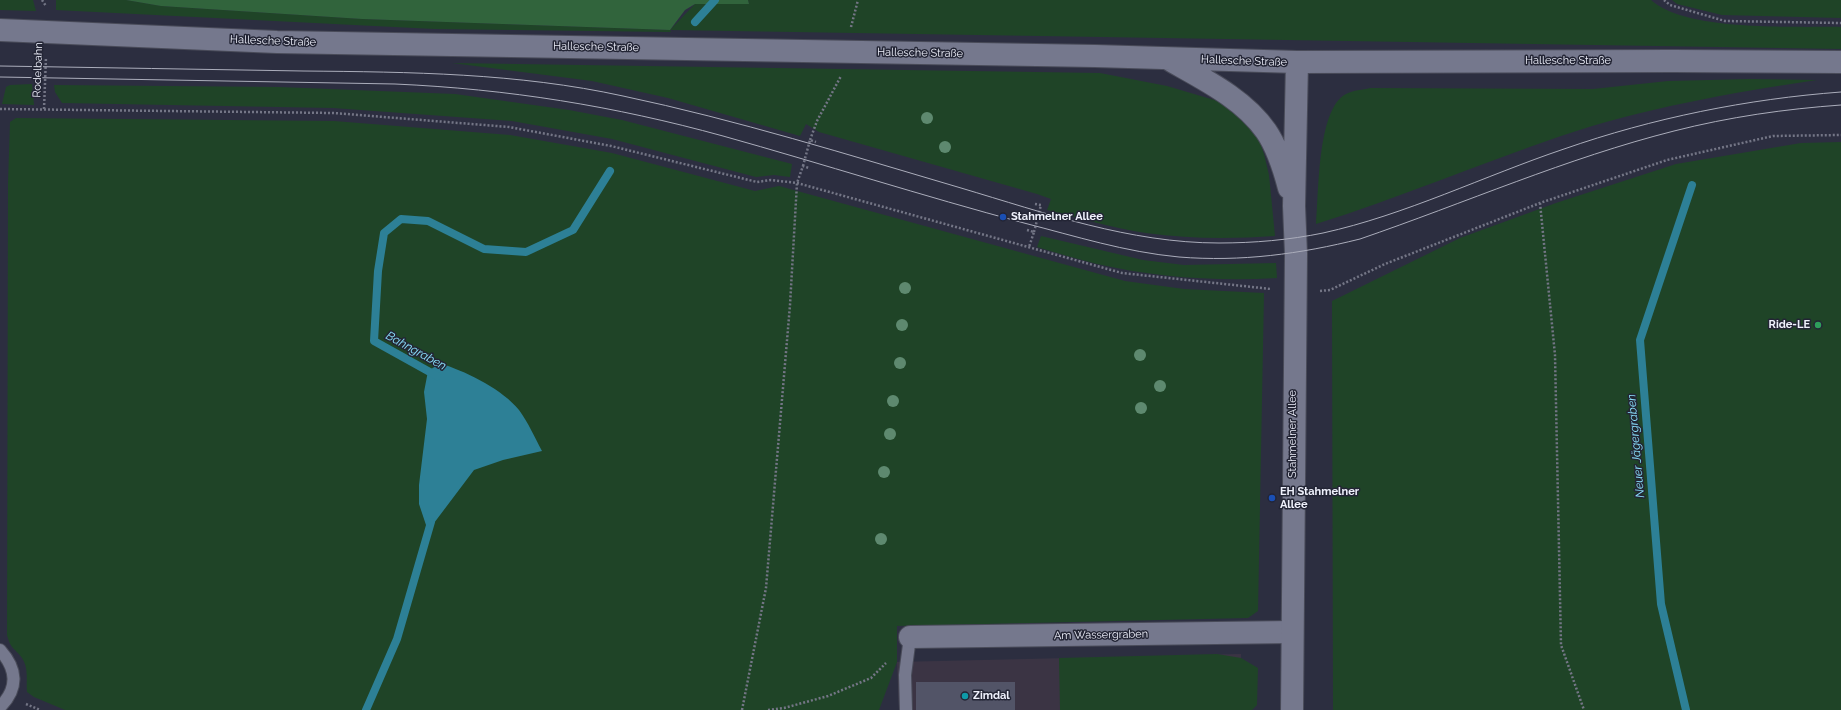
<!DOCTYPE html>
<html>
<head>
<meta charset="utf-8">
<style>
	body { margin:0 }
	canvas { display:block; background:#2c2e40 }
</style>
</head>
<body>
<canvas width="1841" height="710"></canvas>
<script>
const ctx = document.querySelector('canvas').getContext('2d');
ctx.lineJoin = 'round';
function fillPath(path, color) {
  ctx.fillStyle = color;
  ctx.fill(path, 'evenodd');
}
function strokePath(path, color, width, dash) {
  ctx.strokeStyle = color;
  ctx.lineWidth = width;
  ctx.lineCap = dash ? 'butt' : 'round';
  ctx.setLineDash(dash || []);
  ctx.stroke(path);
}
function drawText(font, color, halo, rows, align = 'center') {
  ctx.font = font + ' Raleway,sans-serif';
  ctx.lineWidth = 3;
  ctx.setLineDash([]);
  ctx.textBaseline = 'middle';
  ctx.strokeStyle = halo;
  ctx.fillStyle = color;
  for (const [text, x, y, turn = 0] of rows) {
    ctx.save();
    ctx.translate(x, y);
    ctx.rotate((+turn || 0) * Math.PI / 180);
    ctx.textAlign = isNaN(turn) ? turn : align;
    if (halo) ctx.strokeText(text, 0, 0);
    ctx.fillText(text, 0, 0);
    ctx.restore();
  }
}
const commercial = new Path2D(`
	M1241 654 1240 710H899L897 662Z`);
const green = new Path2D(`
	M0 0H33L36 11 0 10Z
	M56 0H126L161 6 362 19 670 30 695 4H749L748 0H1651C1686 32 1794 26 1841 27V49L670 30 671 32 434 29 56 10Z
	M1672 0H1841V18L1722 15 1677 4Z
	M452 63 1100 73 1167 86 1221 102 1241 117 1258 137 1264 154 1269 175 1275 236C1232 239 1189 239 1146 233 1113 228 1080 218 1047 210L1051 199 1037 194 819 132 806 124 800 136 668 98 592 81Z
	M1750 79 1817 80C1730 93 1644 108 1561 136 1479 164 1399 198 1316 224 1319 193 1317 109 1346 94 1353 90 1363 90 1370 88L1593 89 1668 81Z
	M32 84 34 105 2 104 6 87 10 85Z
	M54 85 279 87 455 94 569 110 622 120 792 164 790 177 774 175 756 177 612 139 512 121 333 108 62 103 55 92Z
	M16 118 334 121 510 135 612 153 755 191 779 186 1125 281 1184 289 1264 293 1258 611 1248 618 897 626V662L879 710H65L34 697 27 692C26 681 29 668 22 658 14 647 11 650 7 635L8 183 10 122Z
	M1841 142V710H1333L1332 301 1460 238 1556 203 1676 164 1801 143Z
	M1041 236 1143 260 1184 265 1276 263 1277 278C1217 282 1155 277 1097 264 1077 259 1057 253 1037 247Z
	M1217 654 1241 658 1258 668 1257 705 1252 710H1060L1059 658Z`);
const forest = new Path2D(`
	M126 0H748L749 4H695L685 10 670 30 362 19 161 6Z`);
const water = new Path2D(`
	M445 365C469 373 503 390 519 410 528 422 535 438 542 451L503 460 474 470 428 531 419 504V485L427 419 424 392 428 371 436 366Z`);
const stream = new Path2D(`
	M695 22 715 0
	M437 376 374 341 378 271 384 233 401 219 428 221 484 249 526 252 573 230 610 171
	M366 710 397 639 431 522
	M1686 710 1661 604 1640 340 1692 185`);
const building = new Path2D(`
	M916 682H1015V710H916Z`);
const path = new Path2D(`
	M42 0 46 6
	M1664 0 1670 5 1725 21 1841 23
	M851 27 858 0
	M0 109 334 113 509 127 611 146 757 182 771 180 797 183 1122 273 1271 289
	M44 109 46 57
	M810 140 817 121 841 76
	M803 166 810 140 816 142
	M1540 203 1555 355 1561 645 1584 710
	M1027 230 1034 232 1029 247
	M1034 232 1041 205 1035 204
	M1320 291 1330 290 1385 264 1540 203 1667 160 1773 136 1841 135
	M26 704 40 710
	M742 710 766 588 790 305 797 183 803 166 809 168
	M768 710 784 708 828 696 871 678 886 663`);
const service = new Path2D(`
	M0 650C17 669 19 688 0 707
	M906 710 905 675 910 637`);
const minor = new Path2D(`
	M910 637 1292 632`);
const tertiary = new Path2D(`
	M0 30 277 42 1095 56 1297 62 1673 61 1841 62
	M1168 59C1203 79 1243 98 1266 131 1277 147 1284 169 1289 188
	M1292 710 1296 254 1294 206 1297 62`);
const tram = new Path2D(`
	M0 66C101 68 202 69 303 71 410 72 518 73 623 96 737 120 849 155 961 188 1045 213 1130 243 1219 243 1254 243 1289 240 1323 233 1405 215 1484 176 1564 149 1653 118 1747 99 1841 92
	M0 77 395 84C508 89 614 106 723 136 823 164 923 196 1024 223 1075 236 1125 252 1179 257 1241 262 1300 254 1360 239 1465 203 1567 158 1674 131 1729 117 1785 109 1841 105`);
const trees = [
	[927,118],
	[945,147],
	[905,288],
	[902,325],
	[1140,355],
	[900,363],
	[1160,386],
	[893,401],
	[1141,408],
	[890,434],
	[884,472],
	[881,539]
];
const markers = [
	[1003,217,4,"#1a4fb4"],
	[1818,325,4,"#2e9e5b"],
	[1272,498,4,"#1a4fb4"],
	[965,696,4,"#0f9aa8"]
];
const streetNames = [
	["Hallesche Straße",273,41,2],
	["Hallesche Straße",596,47,1],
	["Hallesche Straße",920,53,1],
	["Hallesche Straße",1244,61,2],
	["Hallesche Straße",1568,61],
	["Rodelbahn",38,70,-88],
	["Stahmelner Allee",1293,434,-90],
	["Am Wassergraben",1101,635,-1]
];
const poiNames = [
	["Stahmelner Allee",1011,217],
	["Ride-LE",1810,325,"right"],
	["EH Stahmelner",1280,492],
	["Allee",1280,505],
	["Zimdal",973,696]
];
const waterNames = [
	["Bahngraben",416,351,29],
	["Neuer Jägergraben",1636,446,-95]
];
fillPath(commercial, '#3b3444');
fillPath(green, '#1f4427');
fillPath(forest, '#31643c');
fillPath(water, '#2d8096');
strokePath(stream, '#2d8096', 8);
fillPath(building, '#525467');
strokePath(service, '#494b59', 14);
strokePath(minor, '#494b59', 24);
strokePath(tertiary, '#494b59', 24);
strokePath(path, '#747686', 2.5, [2, 2]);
strokePath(service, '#75788d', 12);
strokePath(minor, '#75788d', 22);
strokePath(tertiary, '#75788d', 22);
strokePath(tram, '#abadbb', 1);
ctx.fillStyle = '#5e896f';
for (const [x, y] of trees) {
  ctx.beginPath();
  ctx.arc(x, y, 6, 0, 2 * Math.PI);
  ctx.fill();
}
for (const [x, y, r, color] of markers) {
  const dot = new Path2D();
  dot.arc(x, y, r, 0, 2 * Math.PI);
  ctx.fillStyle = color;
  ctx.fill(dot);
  strokePath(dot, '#232535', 1.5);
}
drawText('11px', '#eff1fc', '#232535', streetNames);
drawText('bold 11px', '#eff1fc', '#232535', poiNames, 'left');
drawText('italic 12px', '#8ae2fc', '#232535', waterNames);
</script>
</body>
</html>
